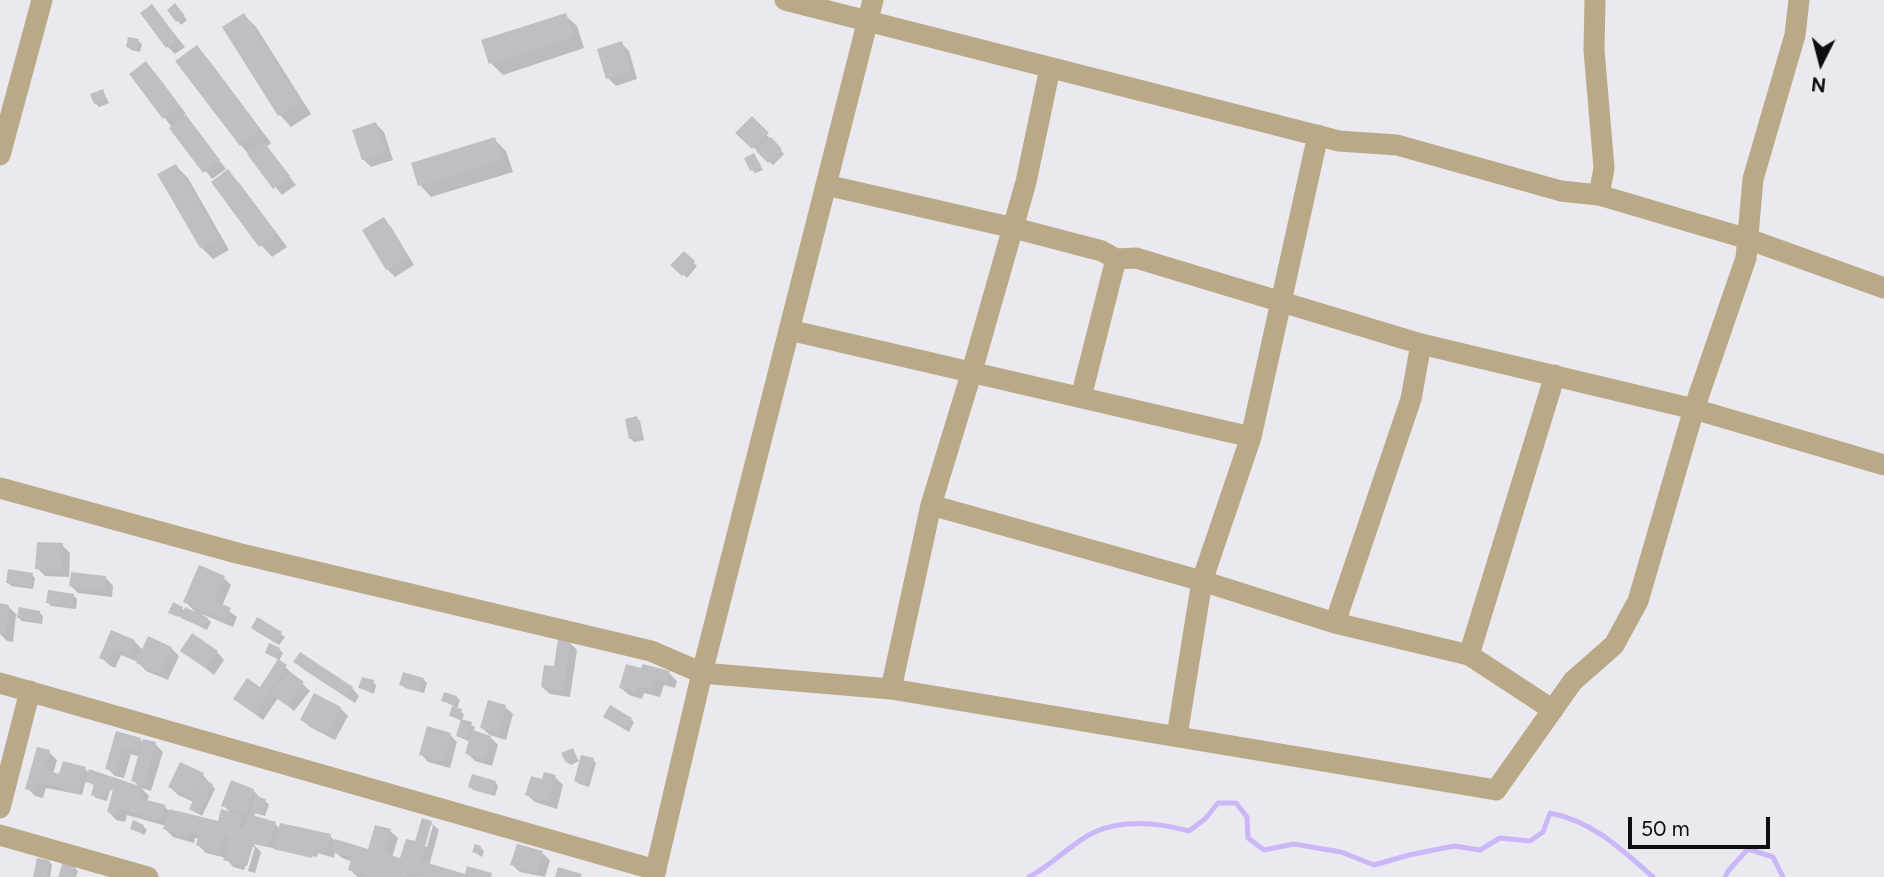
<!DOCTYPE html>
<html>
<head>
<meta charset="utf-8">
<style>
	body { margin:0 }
	#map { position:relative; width:1884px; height:877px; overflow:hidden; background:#ebe9f0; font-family:Figtree,sans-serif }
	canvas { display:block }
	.north { position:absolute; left:1786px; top:28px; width:70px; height:70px; -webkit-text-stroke:5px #ebe9f0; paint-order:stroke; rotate:186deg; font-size:19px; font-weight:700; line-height:28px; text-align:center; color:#0e0d0f }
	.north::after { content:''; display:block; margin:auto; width:24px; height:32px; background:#0e0d0f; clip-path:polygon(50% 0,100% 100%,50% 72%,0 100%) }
	.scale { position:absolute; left:1628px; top:817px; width:142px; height:32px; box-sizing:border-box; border:4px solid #0e0d0f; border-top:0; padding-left:9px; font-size:21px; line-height:24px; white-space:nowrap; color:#0e0d0f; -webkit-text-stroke:5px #ebe9f0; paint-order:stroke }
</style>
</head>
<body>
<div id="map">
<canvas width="1884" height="877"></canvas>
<div class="north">N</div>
<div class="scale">50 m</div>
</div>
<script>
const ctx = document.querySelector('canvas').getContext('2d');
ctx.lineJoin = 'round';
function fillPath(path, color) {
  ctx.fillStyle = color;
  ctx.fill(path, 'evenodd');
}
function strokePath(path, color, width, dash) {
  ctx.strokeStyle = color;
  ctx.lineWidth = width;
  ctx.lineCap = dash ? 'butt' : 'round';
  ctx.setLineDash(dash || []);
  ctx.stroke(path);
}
const shadow = new Path2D(`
	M152 6 185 47 175 54 168 47Z
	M178 9 187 20 181 25 169 10Z
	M244 15 256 27 311 114 291 127 280 115 224 27Z
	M565 15 577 26 584 48 503 75 491 63Z
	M138 41 142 44 140 52 131 50 128 47Z
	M621 43 629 51 637 79 616 86 608 78Z
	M196 47 208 59 271 143 266 147 296 185 282 195 241 145Z
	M154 71 186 114 184 115 226 169 212 179 164 117Z
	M103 91 109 103 99 107 95 103Z
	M752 119 784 154 773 165 738 133Z
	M376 124 384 132 393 160 371 167 363 159Z
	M494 139 506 151 513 172 431 197 420 185Z
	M754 155 763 170 755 173 752 170Z
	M176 166 188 178 229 250 213 259 201 247Z
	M228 172 240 184 287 247 272 257 261 245Z
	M383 219 391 227 414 265 395 277 387 269 364 231Z
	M684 253 697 266 687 278 673 265Z
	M637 418 640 421 644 440 634 442 631 439Z
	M62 545 70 553 69 577 45 576 37 568Z
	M32 575 35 578 33 589 11 586 8 582Z
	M106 578 113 586 112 597 78 593 71 586Z
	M224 578 231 585 222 606 237 617 233 627 202 614 211 622 207 630 170 612 182 608 185 612 197 614 185 601Z
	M73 595 77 599 76 609 51 606 48 602Z
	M0 605 8 606 19 617 39 612 43 616 42 624 22 621 16 615 13 642 7 641 0 634Z
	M258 619 285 637 279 645 256 631Z
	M112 632 134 641 144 651 171 648 179 656 168 680 146 671 138 662 121 655 115 668 109 665 101 657Z
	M569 642 577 650 570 697 550 694 542 687Z
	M279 649 283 653 279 661 310 691 294 711 278 698 263 720 235 699 260 689 279 660 267 653Z
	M182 650 217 652 224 660 214 675Z
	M295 661 352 688 359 696 355 703 303 669Z
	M669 673 677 681 675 688 664 685 660 697 644 693 642 699 629 695 621 688Z
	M423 679 427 683 424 693 405 688 401 684Z
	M373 682 376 685 374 694 360 688Z
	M456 697 460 700 457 709 464 714 462 721 475 727 473 733 490 737 498 745 492 766 475 761 467 753 470 742 458 736 462 721 451 716 454 706 443 701Z
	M505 707 513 714 506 740 490 735 482 728Z
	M340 708 348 716 335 740 310 727 302 720Z
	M631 719 634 722 629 732 609 720Z
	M117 733 140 739 144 743V741L155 744 163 752 151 791 141 788 149 796 147 802 165 807 169 811 224 825 220 820 222 811 232 814 223 805 232 782 253 790 261 799 269 804 265 816 255 813 254 818 275 824 280 829 281 825 303 832 304 829 330 836 335 841 369 851 376 827 390 831 398 838 392 858 402 860 407 841 416 844 423 820 431 823 439 830 429 866 466 876 468 868 493 877H358L350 870 353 862 342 858 335 852 334 858 318 853 317 857 253 844 261 852 255 873 248 871 255 847H251L244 870 233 867 226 858 206 853 198 845 200 839 195 838 194 843 173 837 165 829 166 826 127 815 125 822 116 820 109 812 115 791 110 790 107 801 96 798 93 795 95 786 86 780 82 795 46 788 43 798 35 796 27 788 39 749 49 752 57 760 53 774 60 777 64 763 85 769 89 773 90 771 116 779 120 783 141 789 133 780 140 757 131 754 124 778 115 776 107 768ZM429 825H433L427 847 423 846Z
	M450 735 457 742 450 768 428 762 421 754Z
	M572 750 579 761 571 765 567 762Z
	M593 760 596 763 589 787 579 784 576 781Z
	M203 775 215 789 202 816 191 809 194 802 178 795 170 787Z
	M555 777 563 785 557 809 535 802 527 795 543 781Z
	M495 782 498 786 495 796 473 790 470 787Z
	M143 826 147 830 144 835 132 828Z
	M480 847 484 851 482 857 474 852Z
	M542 853 550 860 545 877 520 872 512 865Z
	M49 861 52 865 50 877H35Z
	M75 868 78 871 76 877H60Z`);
const stream = new Path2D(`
	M1029 877C1050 866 1067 848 1087 836 1118 818 1156 822 1189 831L1205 819 1218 803H1236L1247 817 1248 838 1264 850 1294 844 1341 852 1374 865 1409 855 1454 846 1480 850 1500 838 1530 841 1543 832 1550 813C1594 822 1620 848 1653 877
	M1725 877 1728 871 1748 849 1773 857 1783 877`);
const building = new Path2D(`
	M175 3 185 16 176 22 167 10Z
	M152 4 178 39 166 48 140 13Z
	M244 13 301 102 278 116 222 27Z
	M566 13 574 36 489 64 481 40Z
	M128 37 139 39 137 50 126 47Z
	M622 41 631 72 606 79 597 49Z
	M197 45 260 130 240 146 175 61Z
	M146 61 179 106 163 119 129 74Z
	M103 89 107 100 94 104 90 94Z
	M186 115 220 160 203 173 169 128Z
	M752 116 769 133 752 149 735 133Z
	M376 122 386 152 362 160 352 130Z
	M495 137 502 160 418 186 411 163Z
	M771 137 782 149 768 163 756 151Z
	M264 142 290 176 273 189 247 154Z
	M754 153 761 166 750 171 744 158Z
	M176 164 219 238 200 248 157 174Z
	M228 169 277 234 259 247 211 182Z
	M384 217 408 257 386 270 362 230Z
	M684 251 695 261 682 276 670 265Z
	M637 416 642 437 629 439 625 419Z
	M37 542 63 543 62 570 35 569Z
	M199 565 225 576 214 600 231 608 225 620 183 602Z
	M8 569 33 573 30 586 6 583Z
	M71 572 106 576 105 591 69 586Z
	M48 590 74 594 73 606 46 603Z
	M173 602 183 607 178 617 168 613Z
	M0 603 9 605 5 635 0 634Z
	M19 607 40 611 39 621 17 618Z
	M185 607 208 618 204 628 181 618Z
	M257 617 282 632 276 643 251 628Z
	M111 630 135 640 129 655 113 648 107 661 99 658Z
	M192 633 218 651 205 668 180 651Z
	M148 636 172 647 160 674 136 663Z
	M558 639 570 641 563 691 541 687 544 665 554 666Z
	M269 643 280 648 276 658 265 653Z
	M300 652 353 687 346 696 293 662Z
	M278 659 287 665 255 714 233 699 247 678 260 687Z
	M626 664 641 668 643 664 670 671 667 681 656 678 653 690 637 686 635 692 619 688Z
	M289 671 304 682 286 705 271 694Z
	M403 672 424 678 420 691 399 685Z
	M362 677 374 680 371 691 358 688Z
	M444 692 457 696 455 705 441 701Z
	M314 693 341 707 327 734 300 720Z
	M488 700 506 705 498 733 480 728Z
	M610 705 632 718 625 729 603 717Z
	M452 706 462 709 459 719 449 716Z
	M461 719 472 722 467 740 456 736Z
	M427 726 451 733 443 761 419 755Z
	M472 730 491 736 484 759 465 754Z
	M116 731 141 738 137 751 123 748 116 772 105 769Z
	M143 739 156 742 144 785 131 781Z
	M37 747 50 750 45 770 59 774 63 761 86 767 78 793 38 781 35 792 25 789Z
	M573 748 577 758 566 763 561 753Z
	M581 755 594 758 586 785 574 781Z
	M180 762 204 773 192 799 168 787Z
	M89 769 142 787 139 798 166 805 161 820 119 808 117 815 107 812 113 790 107 788 104 799 91 795 94 784 85 782Z
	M544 772 556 775 549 802 525 795 531 776 542 779Z
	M472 774 496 781 492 794 468 787Z
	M203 779 213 784 198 814 189 809Z
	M231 780 254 789 245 814 221 806Z
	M255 796 266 799 262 814 251 811Z
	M169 809 218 821 221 809 242 815 239 827 244 828 248 814 276 822 269 847 254 843 247 866 223 860 230 836 224 834 219 852 196 845 199 835 188 831 186 836 163 829Z
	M422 818 432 821 421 861 465 874 467 866 492 873 491 877H422L408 873 407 877H366V875L348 870 352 857 332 851 335 839 368 849 375 825 391 829 384 853 400 858 406 839 415 841Z
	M133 820 144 825 141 833 130 829Z
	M280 823 331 834 326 851 315 848 312 858 273 849Z
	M475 844 481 846 479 854 472 852Z
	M517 844 543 851 536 873 510 865Z
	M37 858 49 860 47 877H33Z
	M63 862 76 866 72 877H58Z
	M558 867 582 874 581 877H555Z`);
const minor = new Path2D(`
	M785 0 1339 141 1397 145 1561 191 1599 195 1748 239 1884 288
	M1595 0 1594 50 1604 168 1599 195
	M0 155 42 0
	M826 185 1014 228 1102 251 1116 259 1136 258 1421 344 1694 409 1884 465
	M789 330 1251 437
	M1081 397 1116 259
	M0 488 237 553 651 651 702 673 891 689 1496 790 1573 681 1614 645 1638 601 1694 409 1746 258 1753 179 1795 35 1799 0
	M931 505 1202 581 1335 623 1469 655 1553 710
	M1335 623 1411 399 1421 344
	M1469 655 1555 375
	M0 683 656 870
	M891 689 931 505 972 371 1026 182 1050 68
	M1177 736 1202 581 1251 437 1318 135
	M0 808 30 691
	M0 835 148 877
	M654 877 702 673 873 0`);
fillPath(shadow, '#0003');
strokePath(stream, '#cbb7f7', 5);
fillPath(building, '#c0bec5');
strokePath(minor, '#baa986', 21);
</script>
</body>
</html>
